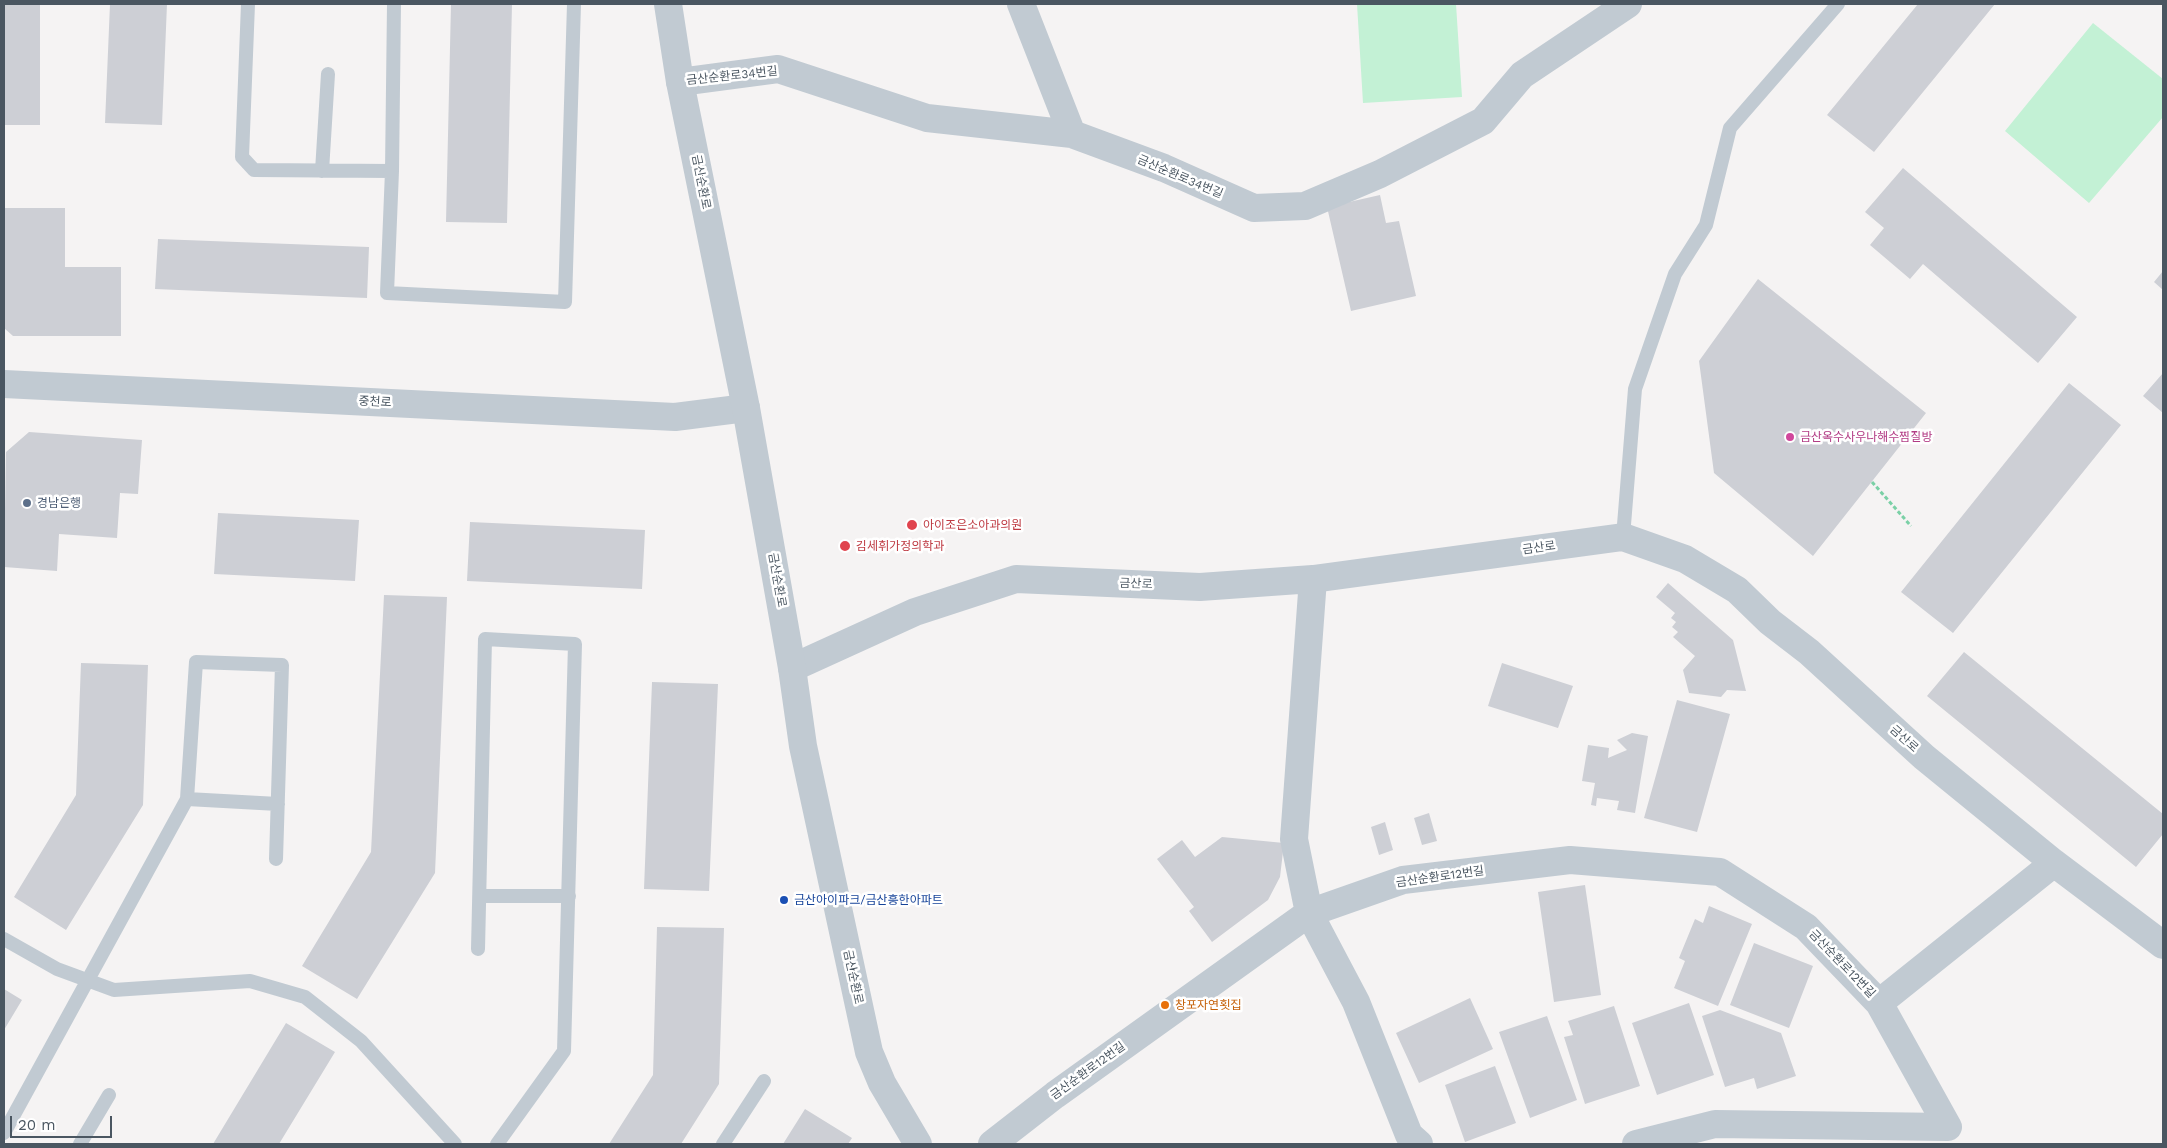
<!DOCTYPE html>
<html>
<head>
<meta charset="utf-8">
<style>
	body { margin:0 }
	#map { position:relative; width:2167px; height:1148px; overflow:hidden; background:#f5f3f3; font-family:"Work Sans",sans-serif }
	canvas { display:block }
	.frame { position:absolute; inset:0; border:5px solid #4a5661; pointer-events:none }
	.scale { position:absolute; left:10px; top:1116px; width:102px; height:22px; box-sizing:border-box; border:2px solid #4a5661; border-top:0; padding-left:6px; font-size:15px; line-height:18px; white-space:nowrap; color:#4a5661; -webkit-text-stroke:4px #fff; paint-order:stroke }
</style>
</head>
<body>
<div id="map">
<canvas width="2167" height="1148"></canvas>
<div class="frame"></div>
<div class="scale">20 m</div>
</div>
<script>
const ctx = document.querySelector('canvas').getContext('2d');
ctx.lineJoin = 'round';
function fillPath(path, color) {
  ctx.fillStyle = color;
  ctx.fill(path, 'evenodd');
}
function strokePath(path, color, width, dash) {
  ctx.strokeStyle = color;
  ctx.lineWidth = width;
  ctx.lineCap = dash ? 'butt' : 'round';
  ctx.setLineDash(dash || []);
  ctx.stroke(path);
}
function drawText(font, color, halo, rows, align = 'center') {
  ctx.font = font + ' "Work Sans","Noto Sans KR",sans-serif';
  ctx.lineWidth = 5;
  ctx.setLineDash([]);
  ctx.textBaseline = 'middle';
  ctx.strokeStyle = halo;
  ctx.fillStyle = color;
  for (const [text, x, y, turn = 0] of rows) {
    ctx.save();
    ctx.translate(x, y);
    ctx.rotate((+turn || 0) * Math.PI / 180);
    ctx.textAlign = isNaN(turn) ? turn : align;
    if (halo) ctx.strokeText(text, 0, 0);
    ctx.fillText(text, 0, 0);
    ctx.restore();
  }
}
const green = new Path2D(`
	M1357 4H1456L1462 97 1363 103Z
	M2093 23 2163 79V117L2089 203 2005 131Z`);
const building = new Path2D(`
	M5 4H40V125H4Z
	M110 4H167L162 125 105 123Z
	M451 4H512L507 223 446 222Z
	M1918 4H1995L1874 152 1827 115Z
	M1903 168 2077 317 2038 363 1923 264 1910 279 1870 245 1884 228 1865 212Z
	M1380 195 1386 223 1399 221 1416 296 1351 311 1327 207Z
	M4 208H65V267H121V336H13L4 328Z
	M158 239 369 247 367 298 155 289Z
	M2163 271V290L2154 282Z
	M1758 279 1926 413 1813 556 1714 473 1699 361Z
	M2163 373V413L2143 396Z
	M2069 383 2121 425 1953 633 1901 592Z
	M29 432 142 440 138 494 120 493 117 538 59 534 57 571 4 567 6 452Z
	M218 513 359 520 355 581 214 574Z
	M470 522 645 530 642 589 467 581Z
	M1668 583 1733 640 1746 691 1727 690 1721 697 1689 693 1683 670 1695 656 1673 637 1678 632 1672 627 1676 622 1671 618 1675 613 1656 597Z
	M384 595 447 597 435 873 357 999 302 966 371 852Z
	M1964 652 2163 814V834L2136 867 1927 696Z
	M81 663 148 665 143 805 66 930 14 897 76 795Z
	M1502 663 1573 686 1558 728 1488 706Z
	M652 682 718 684 709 891 644 889Z
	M1677 700 1730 714 1697 832 1644 818Z
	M1632 733 1648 736 1635 813 1617 810 1619 801 1597 798 1596 806 1591 805 1595 783 1582 781 1588 745 1609 748 1608 758 1627 750 1617 740Z
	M1429 813 1437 841 1422 845 1414 818Z
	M1385 822 1393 850 1379 855 1371 827Z
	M1222 837 1284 843 1280 877 1268 900 1212 942 1189 911 1194 907 1157 859 1182 840 1195 857Z
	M1585 885 1601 995 1554 1002 1538 892Z
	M1709 906 1752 924 1718 1006 1674 988 1685 961 1679 958 1695 919 1703 923Z
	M657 927 724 928 719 1084 681 1144H609L653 1075Z
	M1754 943 1813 966 1789 1028 1730 1005Z
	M4 989 22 1000 4 1030Z
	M1470 998 1493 1049 1419 1083 1396 1033Z
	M1689 1003 1714 1075 1657 1095 1632 1023Z
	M1614 1006 1640 1086 1585 1104 1564 1037 1573 1035 1568 1021Z
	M1720 1010 1781 1033 1796 1076 1757 1089 1754 1078 1725 1087 1702 1016Z
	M1547 1016 1577 1100 1530 1118 1499 1032Z
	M286 1023 335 1052 279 1144H213Z
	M1495 1066 1516 1123 1465 1142 1445 1085Z
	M805 1109 852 1138 848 1144H783Z`);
const path = new Path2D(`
	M1872 482 1911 526`);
const service = new Path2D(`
	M248 4 242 157 254 170 392 171 394 4
	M322 171 328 74
	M392 171 387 293 565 302 574 4
	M1623 537 1635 389 1675 274 1706 225 1730 128 1838 4
	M187 799 278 804
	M480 896H569
	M4 939 57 969 114 990 250 981 305 997 361 1041 455 1144
	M478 949 485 639 575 644 564 1051 497 1144
	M4 1133 187 799 196 662 282 665 276 859
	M80 1144 109 1095
	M723 1144 764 1081`);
const minor = new Path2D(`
	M1021 4 1072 134
	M680 82 778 69 927 118 1072 134 1164 168 1254 208 1305 206 1380 174 1483 121 1522 75 1628 4
	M4 384 675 417 746 408
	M1313 579 1294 839 1309 913 1356 1002 1409 1135 1419 1144
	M792 668 915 612 1016 579 1200 587 1313 579 1623 537 1685 559 1737 590 1770 622 1809 652 1924 757 2054 863 2163 945
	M1879 1003 2054 863
	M992 1144 1055 1095 1309 913 1403 880 1570 860 1720 872 1806 927 1879 1003 1948 1127 1715 1124 1636 1144`);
const tertiary = new Path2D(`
	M668 4 680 82 746 408 792 668 803 746 869 1052 882 1083 918 1144`);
const markers = [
	[1790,437,5,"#d1479c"],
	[27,503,5,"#5c6f8a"],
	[912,525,6,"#e0444e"],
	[845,546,6,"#e0444e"],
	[784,900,5,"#1a4fb4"],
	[1165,1005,5,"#e8710a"]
];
const streetNames = [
	["금산순환로34번길",732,76,-6],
	["금산순환로34번길",1180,177,23],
	["금산순환로",701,182,79],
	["중천로",375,402,3],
	["금산로",1539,548,-8],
	["금산순환로",777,580,80],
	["금산로",1136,584,2],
	["금산로",1904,739,42],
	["금산순환로12번길",1440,877,-8],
	["금산순환로12번길",1842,964,46],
	["금산순환로",853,977,78],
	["금산순환로12번길",1088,1071,-36]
];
const hotelNames = [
	["금산옥수사우나해수찜질방",1800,437]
];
const serviceNames = [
	["경남은행",37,503]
];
const healthNames = [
	["아이조은소아과의원",923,525],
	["김세휘가정의학과",856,546]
];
const transitNames = [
	["금산아이파크/금산흥한아파트",794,900]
];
const foodNames = [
	["창포자연횟집",1175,1005]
];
fillPath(green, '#c3f1d5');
fillPath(building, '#cdcfd5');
strokePath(path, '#7ad0a6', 3, [4, 2.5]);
strokePath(service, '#c1cad2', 14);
strokePath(minor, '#c1cad2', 28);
strokePath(tertiary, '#c1cad2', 28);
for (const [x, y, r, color] of markers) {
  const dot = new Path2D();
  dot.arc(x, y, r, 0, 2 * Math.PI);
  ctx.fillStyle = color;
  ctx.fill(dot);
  strokePath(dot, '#fff', 2);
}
drawText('12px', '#4a5661', '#fff', streetNames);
drawText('12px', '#b23c85', '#fff', hotelNames, 'left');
drawText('12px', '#4e5e75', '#fff', serviceNames, 'left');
drawText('12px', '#be3a42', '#fff', healthNames, 'left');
drawText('12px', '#164399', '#fff', transitNames, 'left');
drawText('12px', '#c56008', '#fff', foodNames, 'left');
</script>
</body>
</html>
